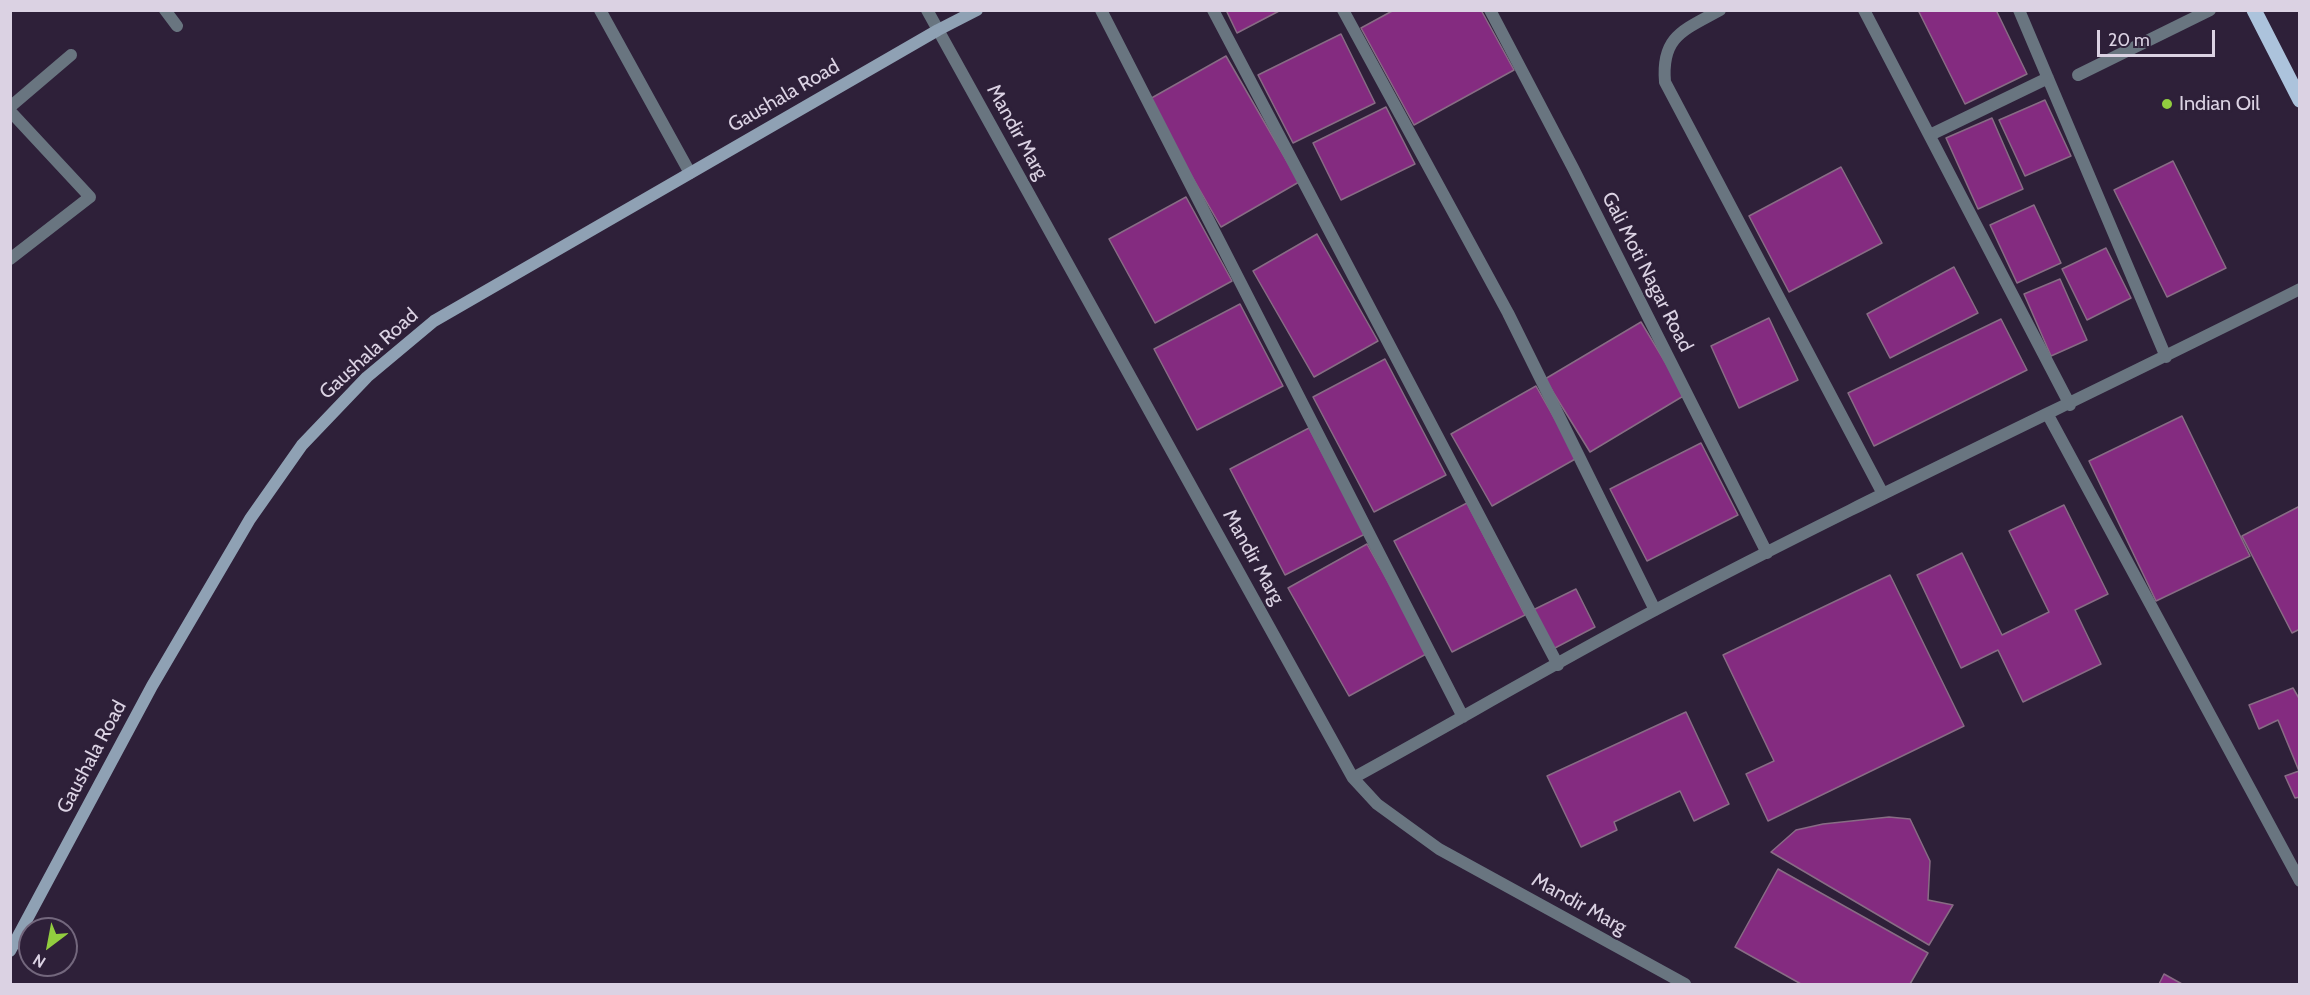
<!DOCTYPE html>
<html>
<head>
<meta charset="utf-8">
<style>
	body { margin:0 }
	#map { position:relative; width:2310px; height:995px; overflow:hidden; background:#2e2039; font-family:Cabin,sans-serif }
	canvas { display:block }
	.frame { position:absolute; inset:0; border:12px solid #dbd2e3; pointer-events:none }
	.north { position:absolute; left:18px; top:917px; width:60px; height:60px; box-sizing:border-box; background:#2e2039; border:2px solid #73677d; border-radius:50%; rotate:212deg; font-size:16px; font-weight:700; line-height:24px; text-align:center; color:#dbd2e3 }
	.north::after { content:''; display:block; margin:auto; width:21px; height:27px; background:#92cd3f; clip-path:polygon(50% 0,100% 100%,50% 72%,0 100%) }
	.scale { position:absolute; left:2097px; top:30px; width:118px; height:27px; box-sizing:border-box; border:3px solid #dbd2e3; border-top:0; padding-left:8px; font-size:18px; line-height:21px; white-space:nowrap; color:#dbd2e3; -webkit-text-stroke:4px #2e2039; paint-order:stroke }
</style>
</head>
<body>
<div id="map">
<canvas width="2310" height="995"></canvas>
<div class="frame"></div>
<div class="north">N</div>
<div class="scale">20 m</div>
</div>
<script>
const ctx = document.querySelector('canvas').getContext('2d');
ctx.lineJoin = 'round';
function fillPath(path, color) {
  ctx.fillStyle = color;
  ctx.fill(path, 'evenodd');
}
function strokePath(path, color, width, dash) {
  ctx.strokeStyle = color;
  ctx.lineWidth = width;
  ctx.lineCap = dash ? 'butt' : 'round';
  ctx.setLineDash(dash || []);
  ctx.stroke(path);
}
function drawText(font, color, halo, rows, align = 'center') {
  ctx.font = font + ' Cabin,sans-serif';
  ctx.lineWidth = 5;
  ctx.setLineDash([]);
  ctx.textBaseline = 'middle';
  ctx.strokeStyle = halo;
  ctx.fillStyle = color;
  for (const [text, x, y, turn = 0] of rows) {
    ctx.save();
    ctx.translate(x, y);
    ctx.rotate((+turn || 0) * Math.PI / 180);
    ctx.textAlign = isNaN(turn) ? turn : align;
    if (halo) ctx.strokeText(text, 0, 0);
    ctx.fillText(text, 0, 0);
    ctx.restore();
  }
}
const building = new Path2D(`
	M1226 10H1281L1237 33Z
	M1394 10H1481L1514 70 1414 125 1361 28Z
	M1918 10H1996L2027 74 1965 104Z
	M1341 34 1375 103 1293 143 1258 75Z
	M1226 56 1299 182 1221 227 1148 100Z
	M2045 100 2071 156 2025 176 1999 120Z
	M1386 107 1415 164 1341 200 1313 143Z
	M1992 118 2023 189 1978 209 1946 138Z
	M2173 161 2226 268 2167 297 2114 190Z
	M1841 167 1882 243 1789 292 1749 216Z
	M1186 197 1232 281 1155 323 1109 239Z
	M2034 205 2061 263 2017 283 1990 225Z
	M1317 234 1378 341 1314 377 1253 271Z
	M2106 248 2131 298 2087 320 2062 269Z
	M1954 267 1978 313 1890 358 1867 314Z
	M2060 279 2087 340 2051 356 2024 294Z
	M1240 304 1283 386 1197 430 1154 349Z
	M1769 318 1798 380 1739 408 1711 346Z
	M2001 319 2027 370 1874 446 1848 393Z
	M1641 322 1685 395 1590 452 1545 379Z
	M1385 359 1446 475 1374 512 1313 397Z
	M1536 386 1577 458 1492 506 1451 434Z
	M2182 416 2250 556 2156 601 2089 461Z
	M1309 428 1365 534 1285 575 1230 469Z
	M1701 443 1738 515 1647 561 1610 489Z
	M1467 503 1525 615 1452 652 1394 541Z
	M2064 505 2108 594 2075 610 2101 664 2023 702 1998 650 1961 668 1917 575 1962 553 2002 635 2049 612 2009 531Z
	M2300 506V629L2292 633 2242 536Z
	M1367 544 1428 653 1349 696 1288 588Z
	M1890 575 1964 726 1768 821 1746 774 1774 761 1723 655Z
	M1576 589 1595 627 1553 649 1533 610Z
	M2293 688 2300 700V797L2295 798 2285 776 2299 771 2278 720 2259 729 2249 705Z
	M1686 712 1729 804 1694 821 1680 791 1614 822 1617 830 1581 847 1547 776Z
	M1889 817 1910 819 1930 861 1928 900 1953 905 1929 945 1771 852 1796 830 1823 824Z
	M1778 869 1928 953 1910 984H1801L1735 947Z
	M2164 974 2182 984H2159Z`);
const lane = new Path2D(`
	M600 10 690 173`);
const street = new Path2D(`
	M165 10 177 26
	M927 10 1353 778 1377 804 1439 849 1685 984
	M1101 10 1463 717
	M1213 10 1558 665
	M1343 10 1508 313 1655 610
	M1490 10 1573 168 1767 553
	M1720 10C1684 30 1661 36 1665 82L1883 494
	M1864 10 2070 405
	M2019 10 2166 357
	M2078 75 2210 10
	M10 107 71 55
	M10 111 90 197 10 259
	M1930 135 2048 78
	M2048 415 2300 881
	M1353 778C1455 722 1555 663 1657 609 1869 497 2086 397 2300 289`);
const secondary = new Path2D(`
	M10 951 152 686 250 519 302 445 367 377 434 321 938 30 977 10`);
const primary = new Path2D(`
	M2254 10 2300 100`);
const markers = [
	[2167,104,6,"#92cd3f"]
];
const streetNames = [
	["Gaushala Road",784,96,-30],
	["Mandir Marg",1017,132,61],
	["Gali Moti Nagar Road",1647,272,63],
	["Gaushala Road",369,354,-42],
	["Mandir Marg",1253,557,61],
	["Gaushala Road",92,757,-62],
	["Mandir Marg",1579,904,29]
];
const poiNames = [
	["Indian Oil",2179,104]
];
fillPath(building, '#842b80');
strokePath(building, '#886c85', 1.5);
strokePath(lane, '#697580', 12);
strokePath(street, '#697580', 12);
strokePath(secondary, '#8fa1b4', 12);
strokePath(primary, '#acc3dc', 15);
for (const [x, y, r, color] of markers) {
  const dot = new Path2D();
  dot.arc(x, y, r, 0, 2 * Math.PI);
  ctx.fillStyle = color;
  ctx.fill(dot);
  strokePath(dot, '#2e2039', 2);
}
drawText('20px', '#dbd2e3', '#2e2039', streetNames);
drawText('20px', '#dbd2e3', '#2e2039', poiNames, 'left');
</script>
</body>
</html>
